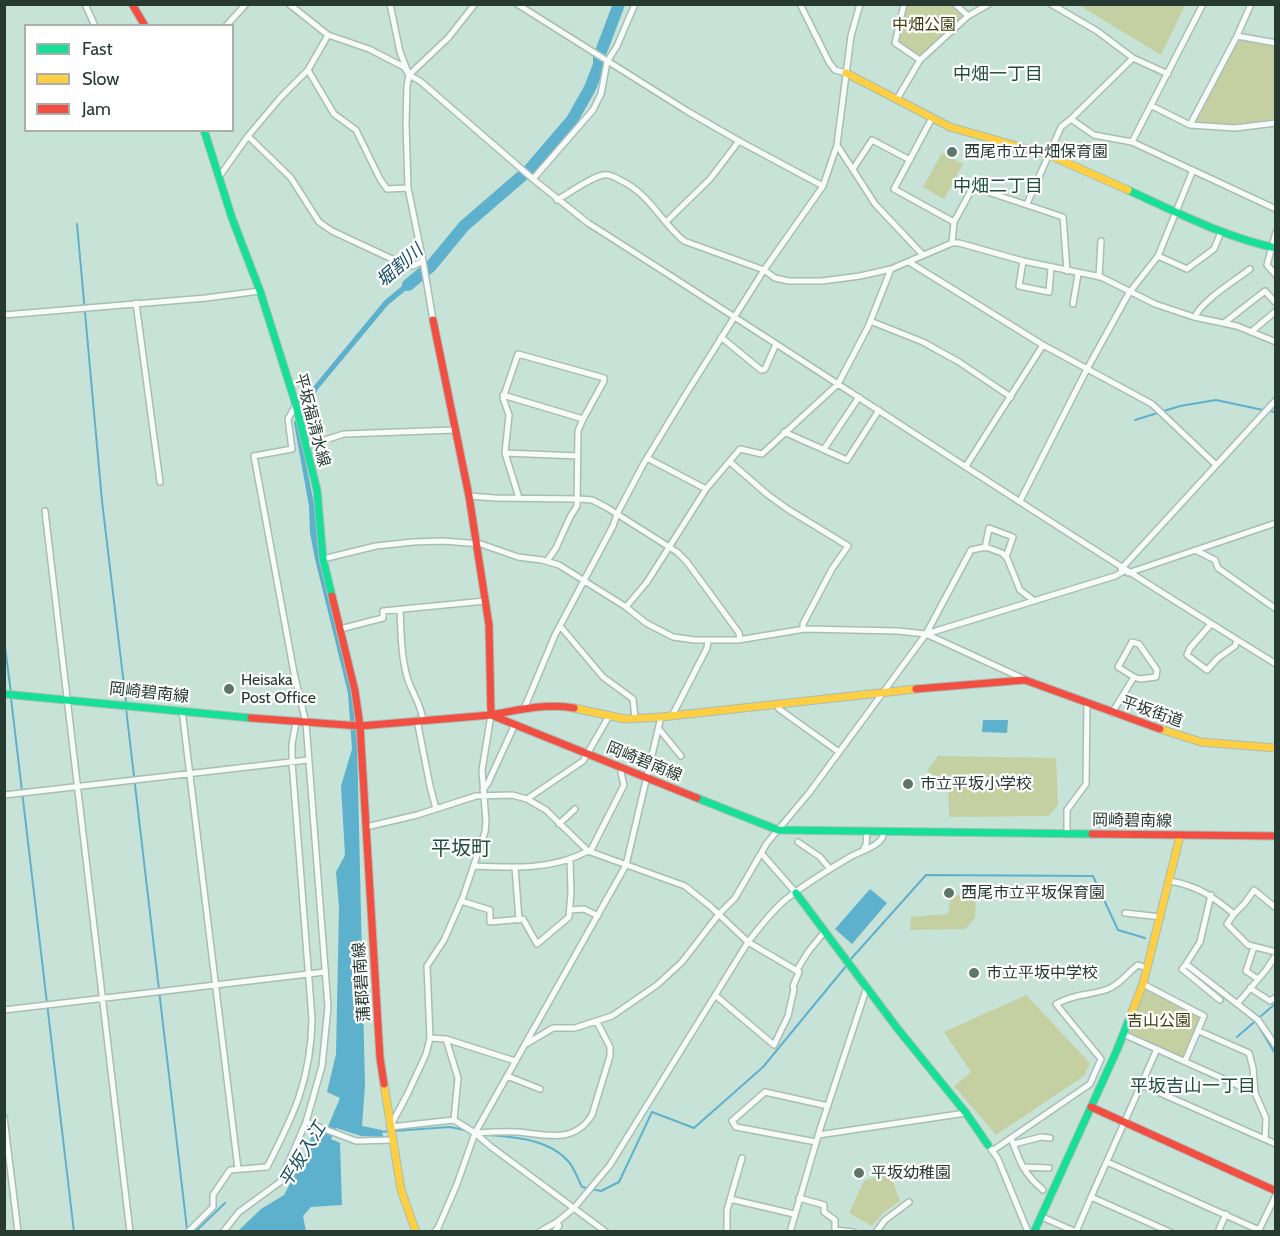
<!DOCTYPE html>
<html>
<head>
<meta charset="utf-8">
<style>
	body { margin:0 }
	#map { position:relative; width:1280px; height:1236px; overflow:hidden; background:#c7e2d7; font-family:Cabin,sans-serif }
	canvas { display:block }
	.frame { position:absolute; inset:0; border:6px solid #263a32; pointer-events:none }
	.legend { position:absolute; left:24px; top:24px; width:210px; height:108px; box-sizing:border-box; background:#fff; border:2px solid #a8b0ad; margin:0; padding:8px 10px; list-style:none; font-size:18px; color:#263a32 }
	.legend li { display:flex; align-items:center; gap:12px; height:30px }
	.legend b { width:30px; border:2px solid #a8b0ad }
</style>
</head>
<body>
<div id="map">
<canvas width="1280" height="1236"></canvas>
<div class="frame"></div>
<ul class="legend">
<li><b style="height:8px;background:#16e098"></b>Fast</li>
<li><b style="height:8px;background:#ffcf43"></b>Slow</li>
<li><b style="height:8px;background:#f24e42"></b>Jam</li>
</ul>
</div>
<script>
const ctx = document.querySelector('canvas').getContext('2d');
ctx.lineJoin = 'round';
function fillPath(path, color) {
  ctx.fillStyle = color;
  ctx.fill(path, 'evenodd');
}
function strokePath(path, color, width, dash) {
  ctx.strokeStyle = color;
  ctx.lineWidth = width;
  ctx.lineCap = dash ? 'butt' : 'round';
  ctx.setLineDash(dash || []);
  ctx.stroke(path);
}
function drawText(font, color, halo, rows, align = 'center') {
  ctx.font = font + ' Cabin,"Noto Sans JP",sans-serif';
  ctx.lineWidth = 4.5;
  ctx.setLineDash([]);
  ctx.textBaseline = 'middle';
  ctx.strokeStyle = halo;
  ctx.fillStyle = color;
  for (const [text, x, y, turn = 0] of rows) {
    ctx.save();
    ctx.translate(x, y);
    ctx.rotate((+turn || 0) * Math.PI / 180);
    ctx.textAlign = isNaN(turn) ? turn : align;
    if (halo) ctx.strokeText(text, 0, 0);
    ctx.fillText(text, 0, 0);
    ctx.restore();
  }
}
const green = new Path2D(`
	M907 5H949L963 15 920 56 898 42Z
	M1079 5H1185L1161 55Z
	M1241 40 1275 47V119L1235 125 1195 121 1237 42Z
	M942 153 963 164 944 199 923 187Z
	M938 756 1056 758 1058 805 1048 816 949 817 948 785 927 771Z
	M951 895 976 896 975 918 965 929 910 930 911 917 948 914Z
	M1148 988 1200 1016 1201 1018 1184 1056 1181 1057 1130 1034 1129 1032 1145 989Z
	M1026 995 1090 1063 1084 1076 996 1135 954 1086 971 1072 944 1032Z
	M890 1173 900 1201 884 1212 872 1226 849 1213 864 1181Z`);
const water = new Path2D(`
	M419 272 421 278 388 305 318 389 298 424 352 693 357 742 365 1086 362 1126 382 1130 383 1137 361 1136 336 1128 331 1139 340 1143 342 1205 311 1207 303 1216 306 1231 237 1232 261 1209 284 1195 306 1153 313 1132 324 1136 340 1098 327 1092 336 1054 339 907 336 872 345 855 341 786 352 749 348 693 315 559 310 533 309 506 294 423 300 406 314 386 384 301Z
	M983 720H1008L1007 733 982 732Z
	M870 889 887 903 852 944 835 929Z`);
const stream = new Path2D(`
	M77 224 102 501 126 702
	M1269 411 1276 412
	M1135 420 1180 406 1216 400 1263 410
	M4 639 11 693
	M11 698 74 1232
	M126 708 187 1229
	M850 960 926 875 1093 876 1118 930 1145 938
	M1186 967 1256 1022 1276 1055
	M1237 1037 1276 1003
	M379 1132 450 1127 469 1131
	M486 1135C515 1137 549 1139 569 1162 574 1168 578 1179 582 1187L601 1191 619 1182 652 1112 694 1128 763 1067 847 965
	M195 1232 225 1203`);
const river = new Path2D(`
	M408 285 431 266 464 226 530 169 572 120 590 88 599 65V57L619 4`);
const street = new Path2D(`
	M85 4 95 26
	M289 4 328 35 369 49 404 67 409 75 420 81 533 179 588 223C818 369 1044 521 1276 664
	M390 4 400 52 409 75 407 86 406 123 408 188 423 261 433 320
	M517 4 687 111 739 141 823 186
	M800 4 829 62 835 70 846 73
	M904 4 895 43 920 60
	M955 4 968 16
	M1051 4 1097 31 1133 58 1168 74
	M226 26 246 4
	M1237 36 1276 43
	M308 70 334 114 356 130 380 179 387 189 408 188
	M409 75 448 38 475 4
	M897 99 920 60 968 16 989 4
	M1152 106 1190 125 1235 128 1276 123
	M932 118 894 189 954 222
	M1071 119 1094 135 1132 142 1276 209
	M1190 125 1237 36 1251 4
	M248 136 291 178 319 222 332 231 405 265 413 266 423 261
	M1132 142 1203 4
	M837 145 875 204 923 255
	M853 169 872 140 910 160
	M219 177 248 136 281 97 308 70 328 35
	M533 179 593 110 601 94 607 62 617 46 635 4
	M557 200C570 193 589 178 603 175 609 174 615 177 620 180 650 194 660 221 684 241L764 270 775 278 789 281H822L860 276 891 269 952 243H959L1023 261 1101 277 1155 304 1194 317 1237 326 1276 342
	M1027 204 1061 127 1071 119 1133 58
	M666 222 710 179 739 141
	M1276 232 1267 265 1276 275
	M952 243 954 222 973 187 1063 217 1067 271
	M1158 256 1187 269 1214 249 1221 232
	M1023 261 1019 286 1049 292 1051 268
	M909 262 1043 345 1152 404 1215 464
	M1099 277 1101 241
	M136 303 160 482
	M1073 304 1078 274
	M4 315 206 298 260 291
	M1195 317C1201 301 1236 280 1250 269
	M870 321 923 342 959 362 1011 397
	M1224 323 1265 291 1276 303
	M1251 332 1276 311
	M721 337 761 370 765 369 776 344
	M503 395 583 419
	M784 432 847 460 879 410
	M306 446 344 434 455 430
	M824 449 859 397
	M505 453 578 456
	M647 458 706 489
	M730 462 768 495 789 510 848 546 832 569 803 624V629
	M966 466 1043 345
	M469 496 495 498 579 499 592 500 606 507 677 552 687 562 739 633 740 639
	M519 498 505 453 509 415 503 398 518 354 604 378V381L583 419 578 431 577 506 570 517 556 548 547 561
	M1020 501 1087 369 1129 293 1158 256 1193 170
	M45 511 130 1232
	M985 548 989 528 1013 537 1006 557
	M1195 550 1215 560 1218 568 1276 609
	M323 559 376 546 413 542 443 541 481 544 518 557 542 560 559 565 626 607 646 623 673 637 695 640H738L805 629 898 631 926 634 1024 679
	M1121 569 1276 400
	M1128 573 1276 523
	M626 607 647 582 706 489 740 449 762 454 838 384 868 327 891 269
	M400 609C401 632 401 658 408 680 413 694 421 705 423 720
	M1211 624 1190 648 1187 655 1207 670 1218 658 1235 646 1237 640
	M560 626 603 677 633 699 635 718
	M340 629 383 618V611L485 601
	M926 634 1115 576 1124 571
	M777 704 779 709 839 752
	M524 709 555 635 613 526 617 514 644 463 684 397 764 270 823 186 837 145 851 36 860 4
	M182 710 238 1169
	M1112 713 1134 677 1118 667 1132 642 1139 644 1157 670 1156 677 1140 679 1134 677
	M673 714 707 648 708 640
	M417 720 430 786 436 809
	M659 729 681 756
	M483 790 488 783 515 724
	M4 795 308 760
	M527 799 583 761 609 716
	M559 824 575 809
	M366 827 417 815 476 796 512 795 527 799 546 810 588 851 685 886 710 906 748 942 799 972 793 986 794 989 788 1016 774 1045 715 995
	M1067 833V810L1086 784 1087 703
	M798 842 820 857 830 869
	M864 848 866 845 867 831
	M590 852 624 785 621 773 623 768
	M762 854 796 893
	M474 866C513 868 553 870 588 851
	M515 867 519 920
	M1170 881C1198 886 1212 896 1234 914L1245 903 1254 890 1276 908
	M1211 895 1200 942 1186 964 1258 1020 1276 1046
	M461 901 490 910V922L523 919 537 944 569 917 571 892 570 860
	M570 910 584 909 598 916
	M1125 913 1161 917
	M1234 914 1227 924 1248 945 1276 952
	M1254 947 1246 971 1258 979
	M1186 964 1182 969 1220 1000
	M797 970 808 952 825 931
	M1143 984 1204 1016 1185 1061
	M1250 988 1270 1001 1276 997
	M1237 1004 1266 970 1276 955
	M4 1010 325 972
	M1199 1031 1249 1053 1253 1068 1255 1093 1266 1118 1265 1139
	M1123 1034 1255 1093
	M430 1038 446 1039 515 1061
	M446 1039 458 1078 454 1120
	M526 1044 553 1028H575L612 1016 657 985 682 962 719 914 735 898 767 843 809 793 926 634 971 550 986 547 1002 553 1007 558 1020 590 1033 600
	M1157 1049 1091 1197 1170 1232
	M507 1076 540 1089
	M1142 1085 1276 1144
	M4 1117 18 1232
	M306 1122 356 1141 392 1140
	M390 1127 408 1093 426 1054 430 1038 427 966 444 940 463 897 485 832 486 822 482 770 491 715
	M390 1127 454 1120 475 1133 490 1146 606 1232
	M475 1133C490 1132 504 1131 518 1132 547 1135 574 1144 592 1115L610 1056V1047L597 1022
	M818 1135 966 1113
	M1011 1138C1020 1162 1023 1173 1043 1190
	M816 1142 736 1127 732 1121 765 1092 828 1106
	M1014 1144 1041 1137 1050 1138
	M991 1149 998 1159 1028 1232
	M992 1151 1090 1084 1101 1059 1056 1004C1076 993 1089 996 1108 989 1121 984 1128 972 1138 965L1147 968
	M1107 1162 1259 1230 1276 1195
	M1023 1167 1049 1168
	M799 1198 824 1205V1212L835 1220V1230L853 1232
	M730 1199 794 1214
	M1042 1217 1076 1232 1091 1197
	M188 1232 213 1207V1195L230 1170 267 1167C294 1115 311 1079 312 1019L292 762V744L296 722
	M223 1232 239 1212 280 1182 306 1122 322 1066 328 1007 306 723 294 673 254 456 292 449 288 419 296 405
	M434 1232 438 1228 457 1184 475 1133 626 865 661 717
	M539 1232 557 1222 574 1208 610 1165 748 942C759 928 771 912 785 900 805 884 828 870 850 857 862 850 884 846 884 831
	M554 1232 559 1226 557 1222
	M727 1232V1210L742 1158
	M790 1232 820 1129 867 987
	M876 1232 885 1220 909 1202
	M1218 1232 1226 1214`);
const fast = new Path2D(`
	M204 130 232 218 260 291 296 405 317 490 323 559 332 596
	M1128 190C1176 212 1224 237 1276 248
	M4 694 251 718
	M697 798 778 830 1092 834
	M796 893 897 1028 966 1113 988 1145
	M1034 1232 1117 1050 1130 1017`);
const slow = new Path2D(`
	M846 73 950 127 1049 155 1128 190
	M574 708 625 719 661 717 916 689
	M1160 729 1201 742 1276 748
	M1130 1017 1143 984 1180 836
	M384 1084 401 1190 416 1232`);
const jam = new Path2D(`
	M132 4 145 26
	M433 320 469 496 489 625 491 715C517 710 548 703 574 708
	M332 596 355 691 360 726 380 1058 384 1084
	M916 689 1025 680 1160 729
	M251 718 360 726 491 715 697 798
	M1092 834 1276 836
	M1091 1107 1276 1191`);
const markers = [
	[952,152,6,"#5e756c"],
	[229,689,6,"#5e756c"],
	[908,784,6,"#5e756c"],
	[949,893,6,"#5e756c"],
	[974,973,6,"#5e756c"],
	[859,1173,6,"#5e756c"]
];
const parkNames = [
	["中畑公園",924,25],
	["吉山公園",1159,1021]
];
const poiNames = [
	["西尾市立中畑保育園",964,152],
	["Heisaka",241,680],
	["Post Office",241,698],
	["市立平坂小学校",920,784],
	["西尾市立平坂保育園",961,893],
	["市立平坂中学校",986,973],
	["平坂幼稚園",871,1173]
];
const streetNames = [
	["平坂福清水線",312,420,75],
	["岡崎碧南線",149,693,6],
	["平坂街道",1152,712,19],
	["岡崎碧南線",644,762,22],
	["岡崎碧南線",1132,821,1],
	["蒲郡碧南線",362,982,-94]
];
const neighbourhoodNames = [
	["中畑一丁目",998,75],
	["中畑二丁目",998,187],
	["平坂吉山一丁目",1193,1087]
];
const waterNames = [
	["堀割川",400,266,-41],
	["平坂入江",303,1155,-59]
];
const quarterNames = [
	["平坂町",461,849]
];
fillPath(green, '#c4d0a1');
fillPath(water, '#5eb1cc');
strokePath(stream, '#5eb1cc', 2);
strokePath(river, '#5eb1cc', 12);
strokePath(street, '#a8beb5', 8);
strokePath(fast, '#a8beb5', 9);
strokePath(slow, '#a8beb5', 9);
strokePath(jam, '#a8beb5', 9);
strokePath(street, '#f7fbf9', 5);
strokePath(fast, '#16e098', 7);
strokePath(slow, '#ffcf43', 7);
strokePath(jam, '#f24e42', 7);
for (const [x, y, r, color] of markers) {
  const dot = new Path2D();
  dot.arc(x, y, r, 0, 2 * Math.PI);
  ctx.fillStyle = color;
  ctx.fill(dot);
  strokePath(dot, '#fff', 2);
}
drawText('16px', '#3e3e0c', '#fff', parkNames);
drawText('16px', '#263a32', '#fff', poiNames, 'left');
drawText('16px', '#263a32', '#fff', streetNames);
drawText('18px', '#1f4d3e', '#fff', neighbourhoodNames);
drawText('italic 18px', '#154e65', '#fff', waterNames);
drawText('20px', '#1f4d3e', '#fff', quarterNames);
</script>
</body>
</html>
